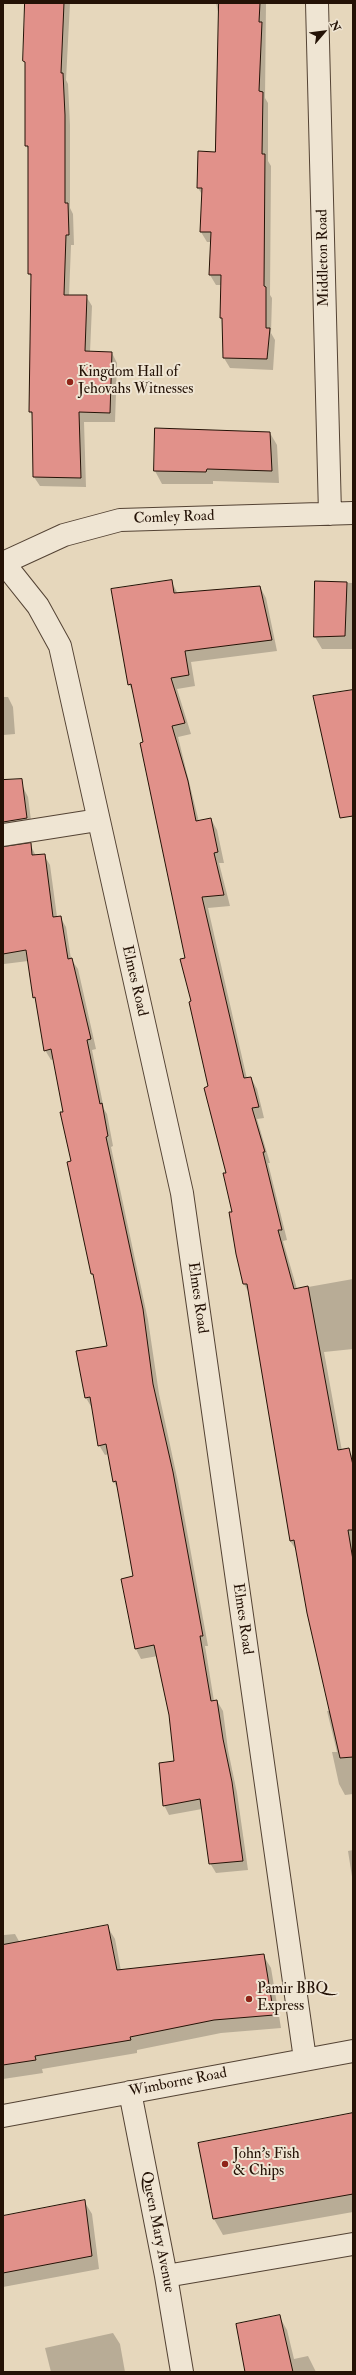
<!DOCTYPE html>
<html>
<head>
<meta charset="utf-8">
<style>
	body { margin:0 }
	#map { position:relative; width:356px; height:2375px; overflow:hidden; background:#e6d7bc; font-family:"IM FELL Double Pica",serif }
	canvas { display:block }
	.frame { position:absolute; inset:0; border:4px solid #241206; pointer-events:none }
	.north { position:absolute; left:304px; top:12px; width:40px; height:40px; -webkit-text-stroke:3px #efe5d3; paint-order:stroke; rotate:62deg; font-size:11px; font-weight:700; line-height:16px; text-align:center; color:#241206 }
	.north::after { content:''; display:block; margin:auto; width:14px; height:18px; background:#241206; clip-path:polygon(50% 0,100% 100%,50% 72%,0 100%) }
</style>
</head>
<body>
<div id="map">
<canvas width="356" height="2375"></canvas>
<div class="frame"></div>
<div class="north">N</div>
</div>
<script>
const ctx = document.querySelector('canvas').getContext('2d');
ctx.lineJoin = 'round';
function fillPath(path, color) {
  ctx.fillStyle = color;
  ctx.fill(path, 'evenodd');
}
function strokePath(path, color, width, dash) {
  ctx.strokeStyle = color;
  ctx.lineWidth = width;
  ctx.lineCap = dash ? 'butt' : 'round';
  ctx.setLineDash(dash || []);
  ctx.stroke(path);
}
function drawText(font, color, halo, rows, align = 'center') {
  ctx.font = font + ' "IM FELL Double Pica",serif';
  ctx.lineWidth = 4;
  ctx.setLineDash([]);
  ctx.textBaseline = 'middle';
  ctx.strokeStyle = halo;
  ctx.fillStyle = color;
  for (const [text, x, y, turn = 0] of rows) {
    ctx.save();
    ctx.translate(x, y);
    ctx.rotate((+turn || 0) * Math.PI / 180);
    ctx.textAlign = isNaN(turn) ? turn : align;
    if (halo) ctx.strokeText(text, 0, 0);
    ctx.fillText(text, 0, 0);
    ctx.restore();
  }
}
const shadow = new Path2D(`
	M26 3H70L66 80 68 84 70 125V208L73 214 74 245H71L69 296H86L92 306 90 352 112 353 117 363 115 422H84L86 487 40 486 34 477 33 417 30 411 32 278 29 274V151L26 145Z
	M216 3H266L265 98 268 103V161L271 166 270 295 272 298 271 333 275 340 273 370 230 368 224 358 221 285H216L210 275 211 242H207L201 232 203 196 198 188 216 153 219 16Z
	M156 429 270 433 277 445 279 483 213 481V484H162L155 471Z
	M171 581 178 594 260 587 266 598 277 651 191 662 195 686 177 689 191 734 178 737 199 822 211 819 217 830 224 863H219L230 906 208 908 247 1079 251 1078 257 1089 264 1118 257 1119 270 1163H268L287 1240 283 1241 297 1289 353 1279V1349L324 1352 342 1451 348 1450 353 1457V1794L345 1795 339 1784 332 1752H337L327 1711H330L297 1551 290 1541 249 1293 244 1284 227 1173 192 1002 187 958 144 743 133 692 129 684Z
	M316 582 353 583V649H322L315 637Z
	M3 697H8L13 707 15 734 3 735Z
	M3 787H23L28 797 32 828 3 834Z
	M30 844 36 856 44 855 50 865 57 917H60L66 927 71 959 78 969 96 1049 92 1050 104 1109 107 1114 113 1146 111 1147 148 1320 159 1394 178 1482 208 1646H205L214 1701H217L223 1711 228 1750 237 1793 248 1870 216 1873 210 1863 202 1809 169 1815 164 1805 176 1761 170 1715 158 1656 141 1659 136 1649 123 1579 134 1577 118 1489 114 1482 109 1454 105 1455 99 1445 92 1408 86 1398 108 1346 95 1278 92 1274 54 1059 51 1060 45 1050 28 961 4 964 3 962V847Z
	M353 1850V1883L348 1851Z
	M107 1926 115 1939 121 1971 263 1955 271 1968 281 2028 221 2033 137 2050V2053L42 2069 43 2073 3 2079V1931L4 1935 15 1934 20 1943Z
	M353 2114V2212L223 2235 214 2219 199 2144Z
	M84 2201 92 2214 99 2269 3 2287V2217Z
	M279 2316 287 2330 294 2359 308 2356 316 2372H246Z
	M113 2333 120 2344 125 2372H51L45 2348Z`);
const building = new Path2D(`
	M25 3H64L61 73H63L65 115V203H68L69 235H66L64 295H87L85 351 112 352 110 413 79 412 81 478 33 477 32 412H29L31 274H28V146H25V62L23 61Z
	M219 3H260L259 22H262L259 91 263 92 262 154H265L264 286 266 287V328H270L267 359 223 358 222 318H220L221 275H209L211 232H200L202 188H197L198 151 215 152Z
	M155 428 270 432 272 471 207 469 206 472 154 471Z
	M172 580 174 593 260 586 272 640 185 651 189 675 171 678 185 723 172 726 188 781 196 821 211 818 218 852 214 853 224 895 202 897 244 1078 251 1077 259 1107 252 1108 265 1152H263L282 1230H278L294 1289 308 1286 338 1450 349 1448 353 1465V1530H348L353 1560V1757L340 1758 307 1613 294 1540 290 1541 247 1284H243L236 1254 229 1212H232L223 1173H226L204 1088 208 1086 189 1002 191 1001 180 959 185 958 140 743 143 742 131 684 128 685 111 589Z
	M315 581 347 582 345 636 314 637Z
	M353 690V816L340 818 313 696Z
	M22 779 27 818 3 822V780Z
	M31 843 32 855 45 854 53 917 61 916 68 959 72 958 91 1039 87 1040 100 1104 102 1103 108 1136 106 1137 143 1309 153 1384 173 1472 203 1636H200L211 1701 217 1700 223 1739 232 1782 243 1861 209 1864 200 1799 163 1806 159 1763 174 1761 169 1715 154 1645 135 1649 121 1579 133 1576 116 1481 113 1482 106 1444 98 1446 90 1397 85 1398 76 1351 107 1346 93 1274H91L67 1162 71 1161 60 1112H63L51 1049 44 1051 35 997 33 998 26 950 3 954V847Z
	M108 1925 117 1970 264 1954 274 2015 214 2020 130 2037 131 2040 35 2056 36 2060 3 2065V1945Z
	M353 2113V2194L213 2219 198 2143Z
	M85 2200 92 2256 3 2273V2216Z
	M280 2315 293 2372H245L236 2324Z`);
const minor = new Path2D(`
	M317 3 330 514
	M3 562 38 606 60 646 182 1193 305 2059
	M3 563 64 535 120 520 353 513
	M3 835 98 820
	M130 2092 166 2276 182 2372
	M3 2116 353 2051
	M166 2276 353 2244`);
const markers = [
	[70,382,4,"#8f2418"],
	[249,1999,4,"#8f2418"],
	[225,2164,4,"#8f2418"]
];
const streetNames = [
	["Middleton Road",324,258,-91],
	["Comley Road",174,518,-2],
	["Elmes Road",134,981,77],
	["Elmes Road",197,1298,82],
	["Elmes Road",242,1619,82],
	["Wimborne Road",178,2083,-11],
	["Queen Mary Avenue",157,2232,79]
];
const poiNames = [
	["Kingdom Hall of",78,373],
	["Jehovahs Witnesses",78,390],
	["Pamir BBQ",257,1990],
	["Express",257,2007],
	["John's Fish",233,2155],
	["& Chips",233,2172]
];
fillPath(shadow, '#0003');
fillPath(building, '#e1918a');
strokePath(building, '#241206', 1);
strokePath(minor, '#544334', 24);
strokePath(minor, '#efe5d3', 22);
for (const [x, y, r, color] of markers) {
  const dot = new Path2D();
  dot.arc(x, y, r, 0, 2 * Math.PI);
  ctx.fillStyle = color;
  ctx.fill(dot);
  strokePath(dot, '#efe5d3', 1.5);
}
drawText('15px', '#241206', '#efe5d3', streetNames);
drawText('15px', '#241206', '#efe5d3', poiNames, 'left');
</script>
</body>
</html>
